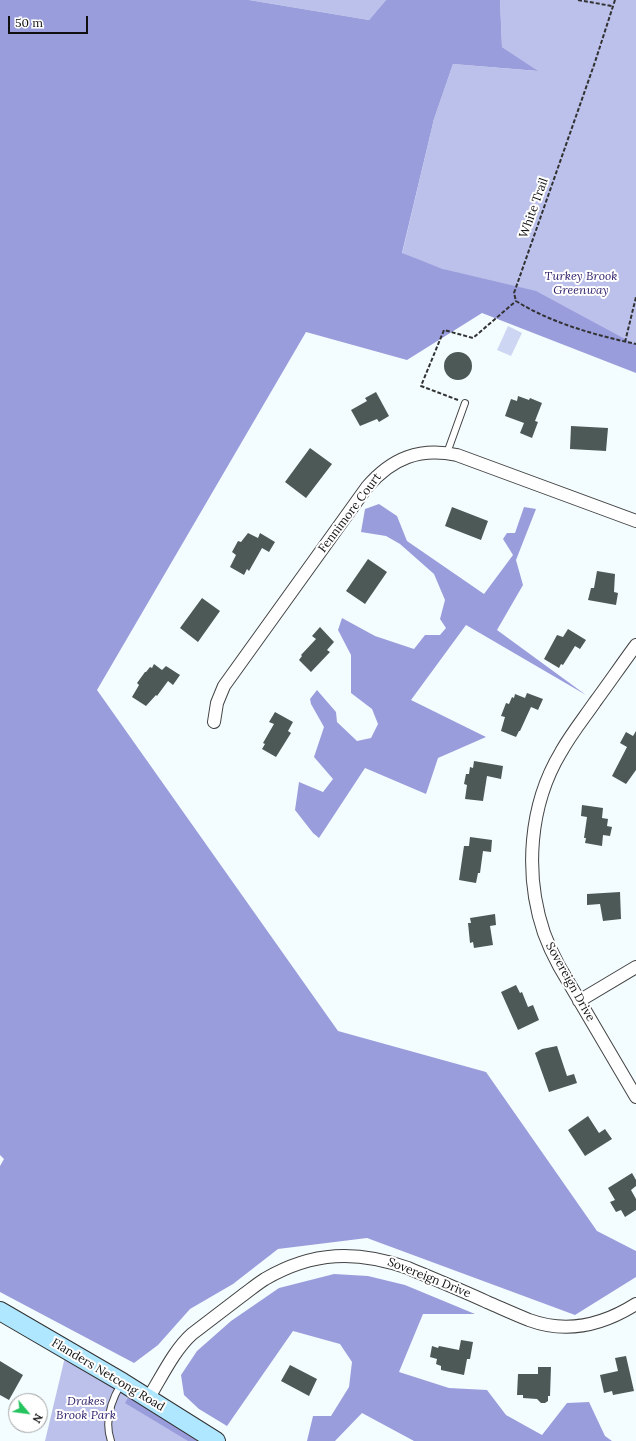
<!DOCTYPE html>
<html>
<head>
<meta charset="utf-8">
<style>
	body { margin:0 }
	#map { position:relative; width:636px; height:1441px; overflow:hidden; background:#f3fdff; font-family:Lora,serif }
	canvas { display:block }
	.north { position:absolute; left:8px; top:1393px; width:40px; height:40px; box-sizing:border-box; background:#fff; border:1px solid #9f9f9f; border-radius:50%; rotate:119deg; font-size:11px; font-weight:700; line-height:16px; text-align:center; color:#101010 }
	.north::after { content:''; display:block; margin:auto; width:14px; height:18px; background:#25c35e; clip-path:polygon(50% 0,100% 100%,50% 72%,0 100%) }
	.scale { position:absolute; left:8px; top:16px; width:80px; height:18px; box-sizing:border-box; border:2px solid #101010; border-top:0; padding-left:5px; font-size:12px; line-height:14px; white-space:nowrap; color:#101010; -webkit-text-stroke:3px #fff; paint-order:stroke }
</style>
</head>
<body>
<div id="map">
<canvas width="636" height="1441"></canvas>
<div class="north">N</div>
<div class="scale">50 m</div>
</div>
<script>
const ctx = document.querySelector('canvas').getContext('2d');
ctx.lineJoin = 'round';
function fillPath(path, color) {
  ctx.fillStyle = color;
  ctx.fill(path, 'evenodd');
}
function strokePath(path, color, width, dash) {
  ctx.strokeStyle = color;
  ctx.lineWidth = width;
  ctx.lineCap = dash ? 'butt' : 'round';
  ctx.setLineDash(dash || []);
  ctx.stroke(path);
}
function drawText(font, color, halo, rows, align = 'center') {
  ctx.font = font + ' Lora,serif';
  ctx.lineWidth = 4;
  ctx.setLineDash([]);
  ctx.textBaseline = 'middle';
  ctx.strokeStyle = halo;
  ctx.fillStyle = color;
  for (const [text, x, y, turn = 0] of rows) {
    ctx.save();
    ctx.translate(x, y);
    ctx.rotate((+turn || 0) * Math.PI / 180);
    ctx.textAlign = isNaN(turn) ? turn : align;
    if (halo) ctx.strokeText(text, 0, 0);
    ctx.fillText(text, 0, 0);
    ctx.restore();
  }
}
const green = new Path2D(`
	M249 0H386L369 20Z
	M500 0H636V364L443 269 402 254 434 119 453 64 537 71 502 47Z
	M65 1357 197 1441H45Z`);
const forest = new Path2D(`
	M0 0H249L369 20 386 0H500L502 47 538 71 453 64 434 119 402 253 443 269 536 291 636 345V373L482 313 407 360 306 332 97 690 338 1031 486 1072 597 1231 636 1251V1277L575 1315 367 1238 278 1249 233 1284 190 1309 158 1345 134 1363 0 1292V1166L4 1159 0 1155Z
	M379 504 397 516 407 541 484 594 513 555 503 539 507 533H515L524 507 536 509 516 560 523 585 497 630 586 695 466 625 411 700 486 737 438 758 426 794 365 768 319 838 313 833 295 810 299 782 323 792 333 779 314 757 324 727 311 704 310 699 317 690 336 712 337 722 357 741 371 738 378 724 372 709 351 693V655L338 630 342 618 375 636 414 649 425 635H440L446 628 440 619 445 600 434 574 400 544 386 536 361 532 365 509Z
	M334 1274 368 1276 405 1285 475 1314H423L399 1372 449 1388 487 1390 506 1415 542 1435 567 1403 589 1402 605 1436 612 1441H414L362 1413 335 1441H307L313 1416H331L349 1387 352 1362 340 1344 293 1331 227 1426 199 1409 184 1395 181 1375 197 1351 231 1321 279 1288Z
	M129 1396 203 1441H188L125 1403Z`);
const pitch = new Path2D(`
	M508 326 522 333 511 356 497 350Z`);
const building = new Path2D(`
	M444 366a14 14 0 1 1 28 0a14 14 0 1 1-28 0Z
	M376 392 389 416 379 422 377 419 360 426 351 410 367 401 365 398Z
	M518 396 529 400 530 398 542 403 535 421 538 422 532 438 520 433 524 423 505 416 511 399 517 401Z
	M571 426 608 428 606 451 570 449Z
	M310 448 332 464 306 498 285 482Z
	M452 507 488 521 481 540 445 526Z
	M248 533 258 538 260 533 275 542 269 552 262 548 249 571 247 569 244 575 230 567 236 555 232 552 238 541 241 542Z
	M368 559 387 572 365 604 346 591Z
	M597 571 615 574 614 592 618 593 616 605 588 600 591 588H594Z
	M202 598 220 611 198 642 180 628Z
	M320 627 334 642 327 650 330 652 311 672 299 660 302 656 301 655 316 639 312 636Z
	M568 629 586 640 580 649 575 646 563 665 561 664 559 668 544 659 557 635 563 637Z
	M154 664 162 670 166 666 180 675 173 685 168 681 157 696 156 695 146 706 132 697 139 685 137 683 145 672H146L150 667 152 668Z
	M527 693 543 699 538 710 531 707 520 731H519L516 737 501 731 505 717 501 716 506 703 509 704 512 697 514 698 515 694 525 698Z
	M275 712 293 722 288 731 291 733 276 757 262 749 265 744 263 743 274 724 269 722Z
	M636 731V770L626 784 612 776 627 747 620 743 626 732 633 736Z
	M474 761 503 766 501 779 487 776 483 801 465 799 467 785 464 784 466 774H469L470 767 473 768Z
	M582 805 603 808 602 818 608 819 607 826 612 827 610 836 603 835 602 846 585 843 586 838H584L587 817 581 816Z
	M470 837 492 840 491 852 483 851 480 873H478L476 883 459 880 464 846H469Z
	M620 892 621 919 603 921 600 904 587 905V894Z
	M495 914 496 925 490 926 493 945 474 948 473 942 470 943 468 923H471L470 918Z
	M516 985 520 993 522 992 528 1007 533 1005 539 1020 518 1030 501 992Z
	M557 1046 567 1076 574 1074 577 1083 549 1092 535 1053 542 1049Z
	M588 1116 599 1133 605 1129 612 1139 585 1156 568 1130Z
	M632 1173 636 1180V1186L631 1190 636 1199V1210L625 1217 621 1210 616 1212 610 1202 615 1200 608 1188Z
	M461 1340 473 1342 470 1359H467L464 1375 441 1370V1366L436 1364 437 1359 430 1357 432 1346 438 1348 439 1346 459 1350Z
	M626 1356 634 1391 613 1395 612 1391 604 1393 600 1375 618 1371 615 1358Z
	M0 1361 23 1375 9 1400 0 1395Z
	M290 1365 317 1379 309 1396 281 1381Z
	M538 1367H551L550 1396H548V1401L545 1403H541L537 1399 523 1398V1395H517L518 1374H538Z`);
const path = new Path2D(`
	M578 0 612 6
	M615 0 595 62 514 293 516 301C551 323 595 335 636 344
	M625 342 636 297
	M458 400 421 386 444 330 473 338 516 301`);
const lane = new Path2D(`
	M447 453 465 403
	M111 1441C104 1421 111 1401 121 1384`);
const street = new Path2D(`
	M636 645C622 664 609 683 595 702 584 718 571 734 561 752 529 805 524 874 544 933 548 944 553 955 559 966L636 1097
	M214 722 217 703 224 686 367 487C392 458 420 447 457 455L636 521
	M579 1001 636 967
	M148 1399C161 1378 174 1350 192 1334 209 1321 226 1308 243 1295 250 1290 257 1284 265 1279 313 1251 357 1250 408 1268 434 1279 461 1290 487 1302 501 1308 514 1314 529 1320 567 1334 603 1325 636 1304`);
const secondary = new Path2D(`
	M0 1311 122 1382 216 1441`);
const streetNames = [
	["White Trail",534,208,-70],
	["Fennimore Court",350,513,-53],
	["Sovereign Drive",570,982,61],
	["Sovereign Drive",429,1278,22],
	["Flanders Netcong Road",108,1375,31]
];
const parkNames = [
	["Turkey Brook",581,277],
	["Greenway",581,291],
	["Drakes",86,1402],
	["Brook Park",86,1416]
];
fillPath(green, '#bbc1eb');
fillPath(forest, '#9a9ddc');
fillPath(pitch, '#cdd6f2');
fillPath(building, '#4c5956');
strokePath(lane, '#434343', 8);
strokePath(street, '#434343', 14);
strokePath(secondary, '#323232', 20);
strokePath(path, '#323232', 2, [4, 2]);
strokePath(lane, '#fff', 6);
strokePath(street, '#fff', 12);
strokePath(secondary, '#aee7ff', 18);
drawText('12px', '#101010', '#fff', streetNames);
drawText('italic 12px', '#2d1e6a', '#fff', parkNames);
</script>
</body>
</html>
